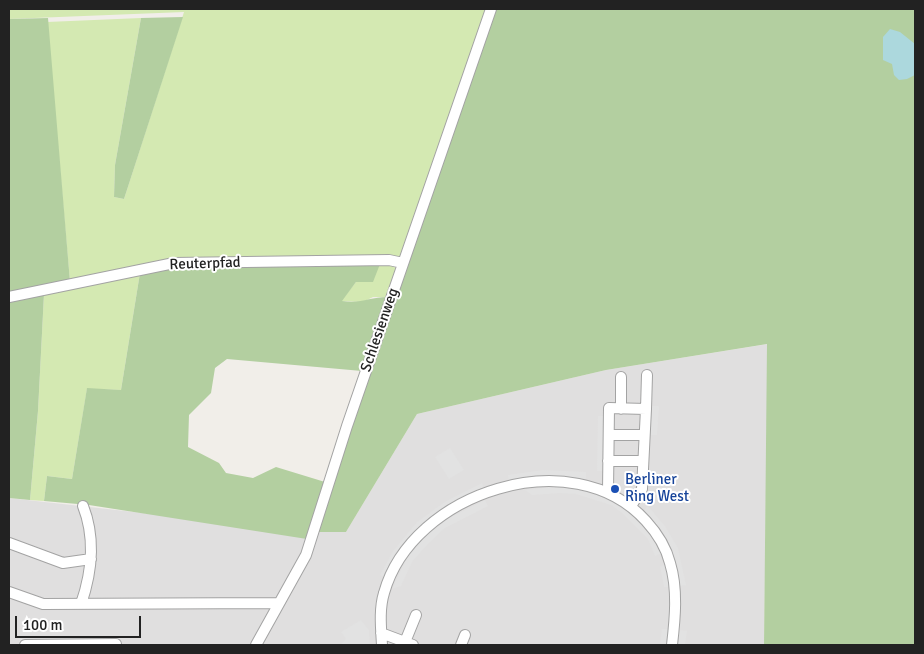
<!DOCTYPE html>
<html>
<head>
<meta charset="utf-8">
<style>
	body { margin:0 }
	#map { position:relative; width:924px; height:654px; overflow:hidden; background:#f1eee9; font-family:Signika,sans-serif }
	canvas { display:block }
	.frame { position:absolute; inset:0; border:10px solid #222; pointer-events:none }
	.scale { position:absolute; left:15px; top:616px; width:126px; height:22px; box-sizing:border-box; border:2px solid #222; border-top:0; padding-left:6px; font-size:15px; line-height:18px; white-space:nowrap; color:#222; -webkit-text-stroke:4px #fff; paint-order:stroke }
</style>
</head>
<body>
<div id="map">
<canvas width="924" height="654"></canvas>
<div class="frame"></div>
<div class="scale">100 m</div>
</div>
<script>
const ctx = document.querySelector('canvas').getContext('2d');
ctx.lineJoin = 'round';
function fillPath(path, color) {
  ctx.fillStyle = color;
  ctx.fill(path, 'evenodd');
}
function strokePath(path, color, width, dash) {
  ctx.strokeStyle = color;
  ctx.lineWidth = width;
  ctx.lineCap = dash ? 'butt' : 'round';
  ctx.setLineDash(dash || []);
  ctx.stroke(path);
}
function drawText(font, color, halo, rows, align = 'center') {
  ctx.font = font + ' Signika,sans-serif';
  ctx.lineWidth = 4;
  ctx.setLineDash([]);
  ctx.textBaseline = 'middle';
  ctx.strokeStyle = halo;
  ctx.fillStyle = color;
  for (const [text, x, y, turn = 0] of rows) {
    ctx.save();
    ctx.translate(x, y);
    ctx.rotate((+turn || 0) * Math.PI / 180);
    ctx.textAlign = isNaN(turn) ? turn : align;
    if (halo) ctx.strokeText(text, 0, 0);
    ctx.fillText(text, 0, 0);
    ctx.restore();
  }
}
const residential = new Path2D(`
	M768 344 764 645H9V498L313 532H346L417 414 606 370Z`);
const grass = new Path2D(`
	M9 9H489L402 258 168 260 70 282 47 22 141 18 115 165 114 197 124 199 184 12 9 19Z
	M380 264H390L397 269 388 297H373L363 302 341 301 356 282Z
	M140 273 121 390 87 389 72 479 47 476 44 501 30 500 38 411 44 294Z`);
const forest = new Path2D(`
	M494 9H915V645H764L767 344 606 370 417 414 346 532H313Z
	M183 17 124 199 114 197 115 165 141 18Z
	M48 18 70 282 9 295V19Z
	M380 264 373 282H356L342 301C361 304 370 297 388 297L362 371 227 359 215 368 211 393 189 415 188 447 219 463 226 473 253 478 276 467 325 482 307 539 89 505 44 501 47 476 72 479 87 388 121 390 140 273 173 266Z
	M44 294 38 411 30 500 9 498V302Z`);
const parking = new Path2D(`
	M651 406H659L657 435H651Z
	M598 416H606L605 471H597Z
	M450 448 464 470 449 479 435 457Z
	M543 470 586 472V479L548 477 509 481 508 475Z
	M482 483 484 489 447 507 418 529 398 555 385 578 380 575 393 551 417 522 446 501Z
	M551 487 585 489 618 502 653 536 662 553 655 556 648 539 622 513 611 505 576 494 560 493 532 495 525 490Z
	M485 500 488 506 445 528 427 545 412 562 401 586 392 589 406 559 424 537 449 518Z
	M648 506 665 526 678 548 686 585 678 586 651 521 643 511Z
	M666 564 671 587H664L660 567Z
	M361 620 369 630 370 645H340L346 639 341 632Z
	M662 629H669L667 645H660Z
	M679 630 687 631 685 645H678Z`);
const water = new Path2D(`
	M890 29 900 32 915 44V75L907 79 899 80 894 75 892 64 883 60V37Z`);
const minor = new Path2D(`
	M9 297 174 263 389 260 403 263
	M621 409V377
	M646 409 647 375
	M609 435H644
	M608 461H643
	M608 491 609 408 646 409 642 489 631 506
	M9 543 63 563 91 559
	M9 592 43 604 279 603
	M81 604C92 572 96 539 83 506
	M381 633 413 645
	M405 642 416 615
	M25 645 116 644
	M256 645 306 555 347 426 491 9
	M382 645C381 628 379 609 384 593 412 492 573 440 646 521 657 533 666 547 670 563 678 589 675 619 672 645
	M461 645 465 635`);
const markers = [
	[615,489,5,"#1a4fb4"]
];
const streetNames = [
	["Reuterpfad",205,264,-2],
	["Schlesienweg",380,330,-71]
];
const transitNames = [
	["Berliner",625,480],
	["Ring West",625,497]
];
fillPath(residential, '#e0dfdf');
fillPath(grass, '#d4e9b2');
fillPath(forest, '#b3cfa0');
fillPath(parking, '#e2e2e2');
fillPath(water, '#acd8dd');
strokePath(minor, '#a3a3a3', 12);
strokePath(minor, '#fff', 10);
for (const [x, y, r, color] of markers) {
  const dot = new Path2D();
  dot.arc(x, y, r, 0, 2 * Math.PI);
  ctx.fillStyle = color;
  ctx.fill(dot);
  strokePath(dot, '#fff', 2);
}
drawText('15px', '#222', '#fff', streetNames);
drawText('15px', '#164399', '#fff', transitNames, 'left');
</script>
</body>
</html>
